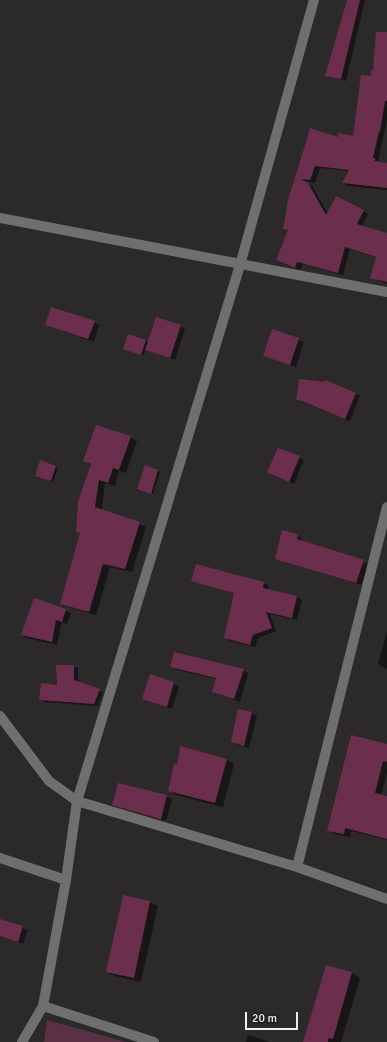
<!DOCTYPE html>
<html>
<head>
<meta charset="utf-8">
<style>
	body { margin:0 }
	#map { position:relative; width:387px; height:1042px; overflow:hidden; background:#2c292a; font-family:Signika,sans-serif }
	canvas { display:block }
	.scale { position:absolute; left:245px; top:1012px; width:53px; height:18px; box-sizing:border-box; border:2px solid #efedee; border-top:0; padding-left:5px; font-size:12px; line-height:14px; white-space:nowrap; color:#efedee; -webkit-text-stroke:3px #222021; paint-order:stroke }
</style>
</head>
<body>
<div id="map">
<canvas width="387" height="1042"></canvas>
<div class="scale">20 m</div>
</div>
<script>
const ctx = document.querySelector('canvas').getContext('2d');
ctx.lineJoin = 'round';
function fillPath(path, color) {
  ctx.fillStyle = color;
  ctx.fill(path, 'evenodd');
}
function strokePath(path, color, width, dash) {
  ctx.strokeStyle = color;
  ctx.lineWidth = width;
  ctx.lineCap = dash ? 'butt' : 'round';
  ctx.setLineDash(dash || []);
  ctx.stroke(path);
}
const green = new Path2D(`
	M47 1020 126 1042H44Z`);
const shadow = new Path2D(`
	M348 0H365L346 81 326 75Z
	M387 49V120L378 161 387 164V190L348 186 343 183 349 171 320 168 315 183 303 181 313 187 328 214 363 211 368 214 362 227 387 235V284L371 277 377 258 350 249 343 275 303 264 300 270 282 263 277 260 288 231 284 228 294 179 310 129 338 138 354 137 372 77Z
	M94 322 99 325 94 342 46 325Z
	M180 326 185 329 175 360 146 349 144 355 127 350 146 341 149 342Z
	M272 331 304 342 296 367 264 356Z
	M356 394 360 396 350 421 298 400Z
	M130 437 137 441 126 473 119 471 115 486 105 483 102 510 146 527 132 572 110 567 96 615 68 607 61 603 81 534 77 531 91 465 85 461Z
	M299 457 304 460 294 484 268 472Z
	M55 467 58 468 53 482 39 477Z
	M158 471 160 472 153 494 141 490Z
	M297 535 302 538 301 541 369 564 361 585 277 559Z
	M197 565 264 583 269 586 268 590 297 597 302 600 297 620 270 614 276 631 258 638 255 647 230 641 226 638 235 593 192 580Z
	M35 599 71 613 67 624 62 622 57 645 27 638 22 635Z
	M387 632V669L378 664Z
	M74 666 78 668V682L103 692 98 706 44 702 40 699 58 686Z
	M171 666 243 670 248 673 240 702 213 692 217 679 177 670Z
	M150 676 179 686 172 709 143 699Z
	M252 713 257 716 249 748 237 745 232 742Z
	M387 745V773L381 796 387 797V840L352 831 350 837 334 834 328 830Z
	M227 760 234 764 223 807 176 795 169 790 178 766Z
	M166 796 172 799 166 821 113 804Z
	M123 896 150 902 158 906 141 982 115 976 107 972Z
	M0 920 28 930 23 944 0 936Z
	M327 966 352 973 360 978 341 1042H304Z
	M248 1035 270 1042H246Z`);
const building = new Path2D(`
	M347 0H360L341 79 325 76Z
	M376 32H387V101H385L380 132 379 131 373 158H375V161L387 163V188L342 183 349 170 315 166 310 180 301 179 308 183 326 215 336 196 364 210 357 224 387 233V282L370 278 376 257 345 247 338 273 297 262 295 268 276 260 288 230 283 229 288 200 310 128 338 137V133L353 136 361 75 371 76V70H373Z
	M51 307 95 321 88 339 45 325Z
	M156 317 181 325 170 358 145 350Z
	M272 329 299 338 290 365 263 356Z
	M128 334 146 340 141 355 123 349Z
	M299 379 324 382 325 380 356 393 345 419 302 401 296 400Z
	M96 425 131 436 119 470 113 468 108 483 99 480 95 507 140 522 125 569 103 564 89 612 60 604 80 533 76 532 78 502 91 464 83 461Z
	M278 448 300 456 289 482 267 472Z
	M40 460 56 466 51 481 35 476Z
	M145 465 158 470 151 494 137 489Z
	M282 530 298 534 297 539 364 560 356 583 275 559Z
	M196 564 264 582 263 588 297 596 292 618 266 612 272 628 253 635 250 645 224 638 234 593 191 581Z
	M34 598 66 609 62 622 56 620 52 642 21 635Z
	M174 652 244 669 234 699 212 692 216 678 170 667Z
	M56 665H74V680L100 689 94 704 39 700 41 683 57 685Z
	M150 674 174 682 167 707 142 699Z
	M238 709 252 712 244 746 231 742Z
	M351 735 387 744V762L383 761 375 793 387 796V839L345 828 344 834 327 831Z
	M180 746 227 759 215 803 168 791 174 764 177 765Z
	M118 783 167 795 161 819 112 805Z
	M123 895 150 901 134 978 106 972Z
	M0 919 23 926 18 942 0 936Z
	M326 965 352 972 333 1039 328 1038V1042H303Z`);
const street = new Path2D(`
	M0 218 387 292
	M0 716 49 781 77 801 297 867 387 899
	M0 858 66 880
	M297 867 387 507
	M43 1006 66 880 77 801 240 265 314 0
	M22 1042 43 1006 154 1042`);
fillPath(green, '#5a3144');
fillPath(shadow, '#0007');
fillPath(building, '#6b2f4d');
strokePath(street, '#706f6f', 10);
</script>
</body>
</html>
